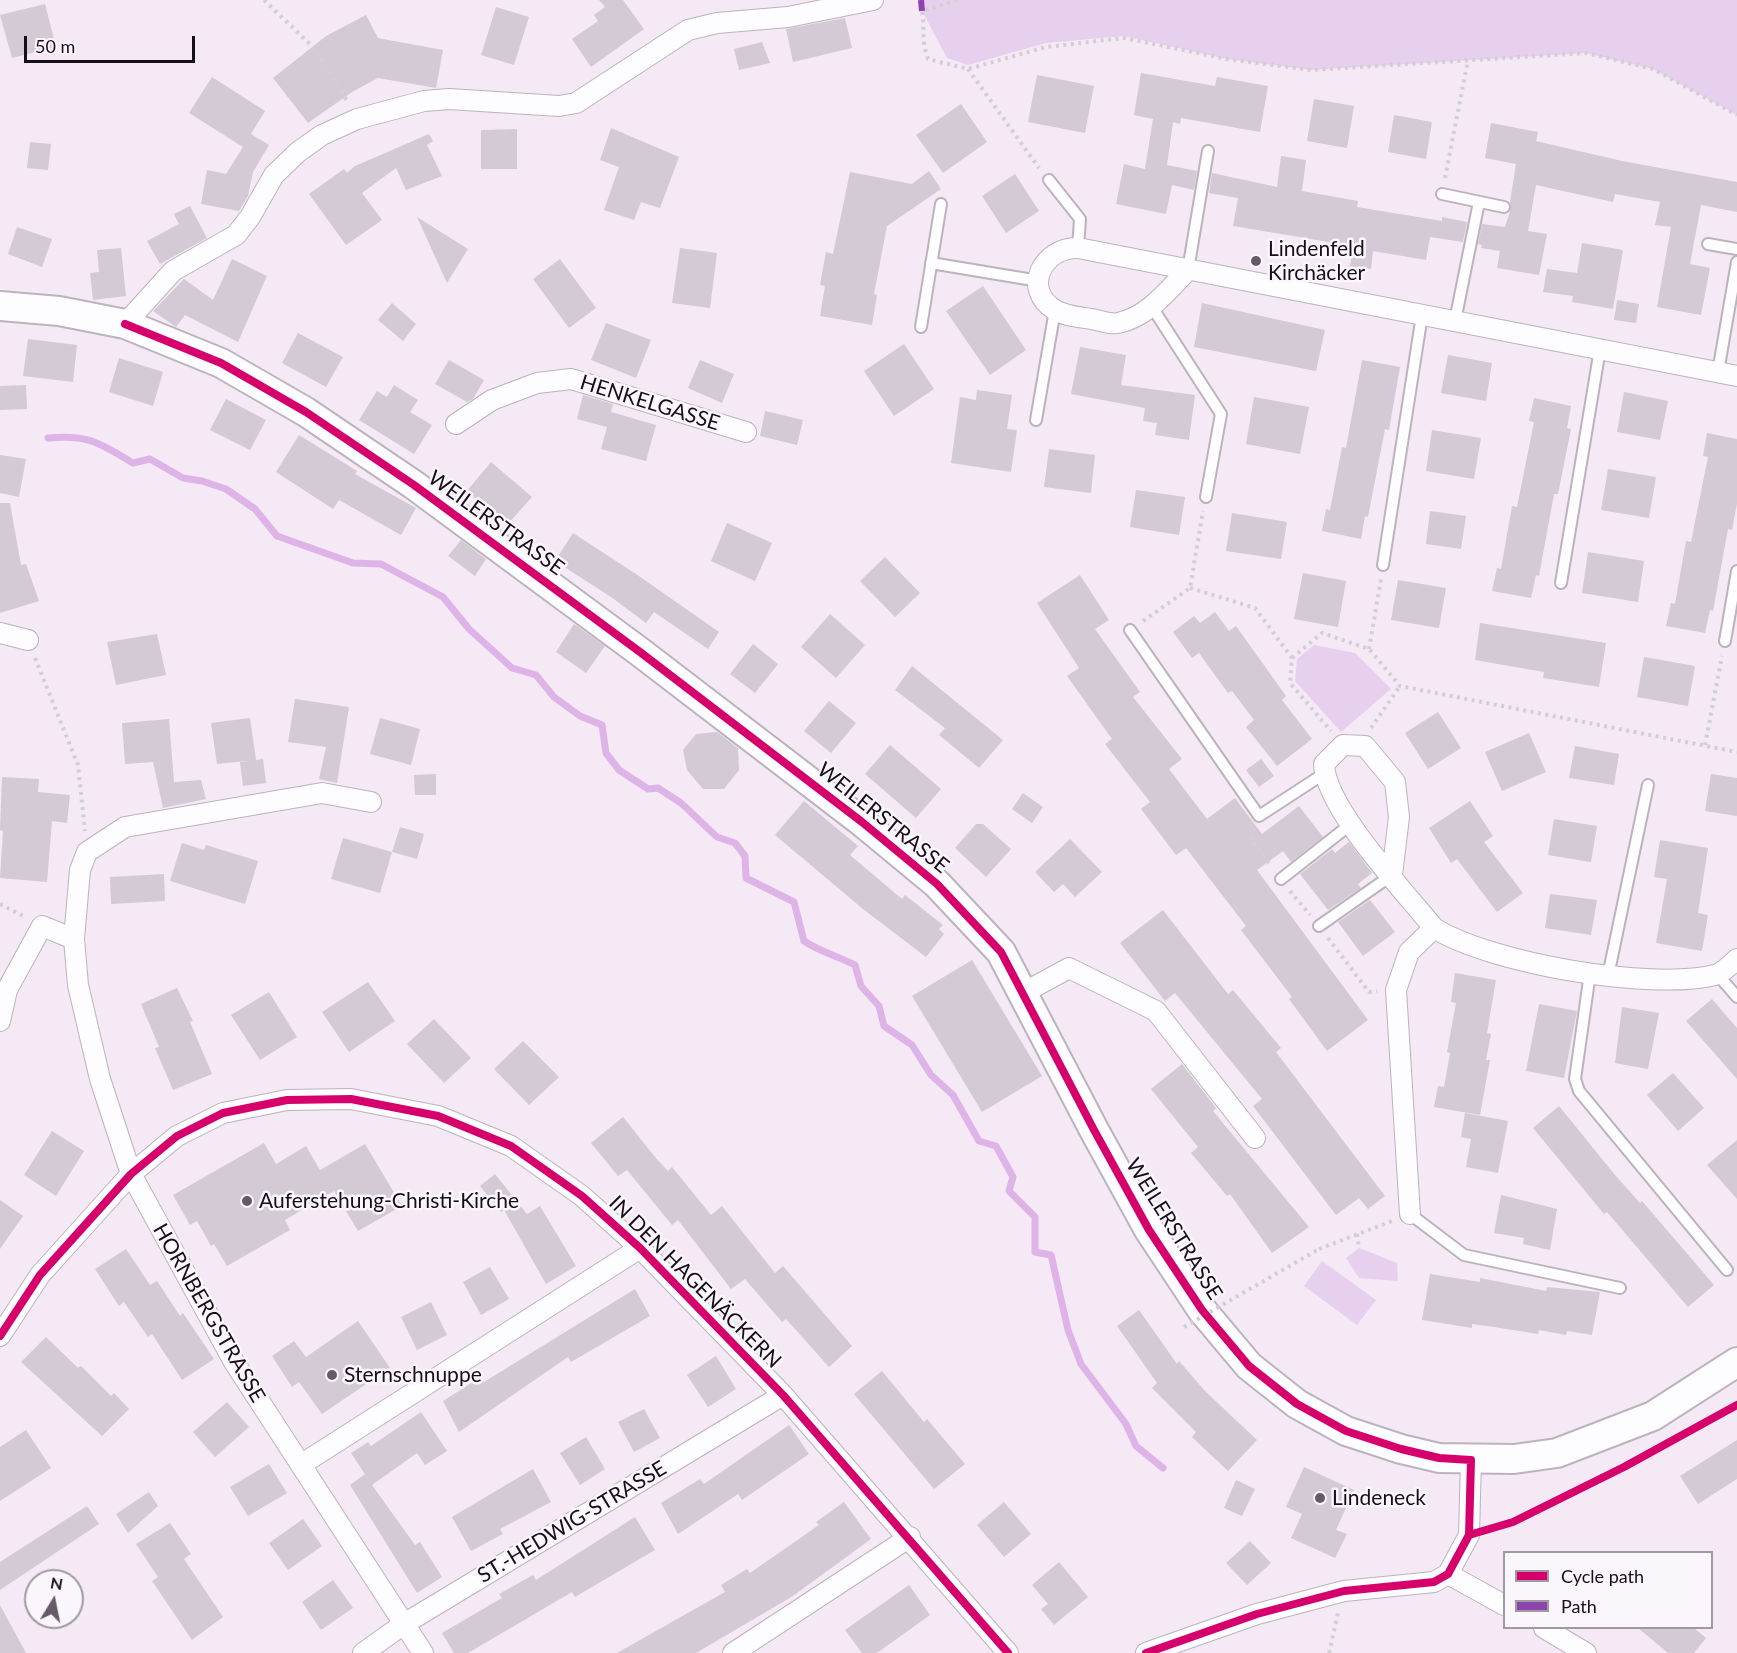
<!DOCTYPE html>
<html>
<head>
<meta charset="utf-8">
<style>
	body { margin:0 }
	#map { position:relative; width:1737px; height:1653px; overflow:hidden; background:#f4e9f5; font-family:Lato,sans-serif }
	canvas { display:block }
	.legend { position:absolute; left:1503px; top:1551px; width:210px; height:78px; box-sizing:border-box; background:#fbf6fc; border:2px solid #9f99a1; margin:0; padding:8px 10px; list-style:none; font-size:18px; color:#160e19 }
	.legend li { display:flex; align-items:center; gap:12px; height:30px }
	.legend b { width:30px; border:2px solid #9f99a1 }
	.north { position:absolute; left:24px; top:1569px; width:60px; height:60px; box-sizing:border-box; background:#fbf6fc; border:2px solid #9f99a1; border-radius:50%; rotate:10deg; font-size:16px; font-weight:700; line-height:24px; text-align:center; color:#160e19 }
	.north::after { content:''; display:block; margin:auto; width:21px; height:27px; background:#645b66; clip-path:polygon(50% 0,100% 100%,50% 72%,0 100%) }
	.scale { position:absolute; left:24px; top:36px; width:171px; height:27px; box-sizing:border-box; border:3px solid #160e19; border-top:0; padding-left:8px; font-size:18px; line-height:21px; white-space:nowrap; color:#160e19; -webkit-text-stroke:4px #fbf6fc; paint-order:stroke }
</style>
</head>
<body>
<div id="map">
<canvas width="1737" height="1653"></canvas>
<ul class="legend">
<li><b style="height:8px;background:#d6006c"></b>Cycle path</li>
<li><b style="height:8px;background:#8e44ad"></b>Path</li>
</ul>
<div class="north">N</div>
<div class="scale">50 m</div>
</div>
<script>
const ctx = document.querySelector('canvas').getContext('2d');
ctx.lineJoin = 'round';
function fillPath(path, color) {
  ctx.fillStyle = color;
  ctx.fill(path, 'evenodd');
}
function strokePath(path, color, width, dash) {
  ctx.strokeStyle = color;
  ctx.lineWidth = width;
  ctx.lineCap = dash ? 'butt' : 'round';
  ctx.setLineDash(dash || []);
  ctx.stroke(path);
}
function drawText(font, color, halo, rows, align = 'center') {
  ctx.font = font + ' Lato,sans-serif';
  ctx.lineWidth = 5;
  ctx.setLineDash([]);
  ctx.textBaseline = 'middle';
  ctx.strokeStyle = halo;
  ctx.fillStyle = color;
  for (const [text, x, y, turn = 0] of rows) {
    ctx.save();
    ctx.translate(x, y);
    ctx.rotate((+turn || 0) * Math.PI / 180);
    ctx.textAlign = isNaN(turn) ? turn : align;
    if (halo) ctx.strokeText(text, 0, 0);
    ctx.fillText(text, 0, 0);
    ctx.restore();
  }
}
const green = new Path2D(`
	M921 0H1737V115L1653 69 1586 53 1311 70 1227 59 1124 36 1046 43 968 65 947 58 922 11Z
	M1314 645 1355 653 1391 689 1341 732 1295 681 1297 659Z
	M1359 1248 1397 1263 1398 1281 1359 1278 1346 1258Z
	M1322 1261 1376 1300 1357 1325 1304 1286Z`);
const stream = new Path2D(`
	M48 438C88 434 100 443 133 463L150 459 183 478 202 481 226 489 255 509 277 536 353 563 381 564 443 597 469 629 512 668 536 675 554 697 580 716 602 725 606 753 619 770 648 789 658 788 681 803 717 837 735 843 745 856 746 878 794 902 804 941C820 952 838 956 855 965L861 986 879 1006 884 1026 912 1045 931 1075 953 1095 979 1141 996 1146 1013 1177 1009 1191 1035 1217V1252L1051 1255 1068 1330 1081 1364 1126 1424 1136 1446 1163 1468`);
const building = new Path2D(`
	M599 0H623L644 29 591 67 572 39 598 21 594 15 605 7Z
	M45 4 56 47 12 58 0 15Z
	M496 7 529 17 514 65 481 55Z
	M366 15 378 38 443 50 436 88 378 78 352 92 308 123 273 78 326 36Z
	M845 18 852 48 793 62 786 29Z
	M762 42 770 63 739 70 734 49Z
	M1141 73 1215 86 1217 77 1268 86 1260 132 1181 118 1180 124 1173 122 1167 165 1197 171 1194 190 1172 185 1166 214 1116 204 1124 164 1145 169 1153 119 1134 115Z
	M1037 75 1094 86 1085 133 1028 122Z
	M212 77 265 111 251 134 269 145 253 172 248 196 239 211 201 204 207 170 226 174 243 147 189 113Z
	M1314 99 1354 106 1347 148 1307 141Z
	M961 104 987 142 943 173 916 135Z
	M1394 115 1432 122 1426 159 1388 152Z
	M1491 123 1538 132 1536 141 1622 161 1737 182V212L1701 205 1690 264 1710 268 1701 315 1657 307 1671 227 1655 225 1660 202 1615 194 1613 202 1536 185 1528 231 1547 234 1539 275 1497 268 1500 251 1481 248 1482 245 1478 244 1482 224 1505 227 1511 208 1510 202 1516 164 1485 158Z
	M611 128 679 157 660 208 641 202 634 220 604 210 619 167 600 160Z
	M517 129V169H481V130Z
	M429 134 433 141 427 145 442 176 406 190 396 168 362 193 382 220 346 245 309 194 344 169 347 173 355 166Z
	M30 142 51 144 48 170 27 168Z
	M1281 156 1306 160 1302 191 1358 201 1357 207 1442 221V217L1467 222 1463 242 1430 237 1426 260 1373 251 1371 269 1350 267 1353 246 1233 226 1238 198 1209 193 1212 173 1277 187Z
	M929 171 941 189 887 226 874 294 877 295 872 325 820 316 825 286 820 285 826 252 833 254 850 172 912 184Z
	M1015 174 1039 211 1006 233 982 196Z
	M190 206 207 238 160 264 147 241 179 224 174 214Z
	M417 217 468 249 447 283Z
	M17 227 52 239 42 267 8 254Z
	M1582 243 1623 250 1613 309 1572 302 1573 296 1543 292 1547 269 1577 273Z
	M121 248 126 296 93 300 90 273 99 272 97 250Z
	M680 248 717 253 710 308 672 303Z
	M232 259 267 276 238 342 185 315 176 327 153 311 184 279 213 300Z
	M560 259 596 308 569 328 533 279Z
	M983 286 1026 350 990 375 946 311Z
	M1617 300 1639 304 1636 323 1614 320Z
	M392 303 416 324 403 341 378 320Z
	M1202 303 1325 330 1316 371 1194 347Z
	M606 323 651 340 636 378 591 360Z
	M298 333 343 357 326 387 282 363Z
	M28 339 77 345 73 382 23 376Z
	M904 344 934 389 894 416 864 371Z
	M1080 347 1126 355 1121 385 1195 395 1189 440 1155 435 1157 423 1143 421 1145 408 1071 394Z
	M1448 355 1492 363 1486 401 1441 393Z
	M119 358 163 372 153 406 109 392Z
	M449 360 484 380 473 399 467 402 435 384Z
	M700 360 734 374 722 403 688 388Z
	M1362 360 1400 367 1389 430 1385 429 1368 517 1365 516 1361 539 1322 531 1326 509 1330 510 1342 447 1346 448Z
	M26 385 27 409 0 410V386Z
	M394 385 418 400 410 412 432 425 414 454 359 420 377 391 387 397Z
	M977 390 1012 395 1007 429 1017 430 1011 472 951 463 960 397 976 400Z
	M1624 392 1668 401 1660 440 1617 432Z
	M583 395 613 404 611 412 656 425 646 461 601 449 607 427 577 419Z
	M1254 397 1309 407 1300 454 1246 444Z
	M1534 398 1571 406 1567 428 1571 429 1558 494H1554L1539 576 1536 575 1531 598 1492 591 1497 568 1501 569 1512 506 1517 507 1534 422 1529 421Z
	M226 399 266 420 250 450 210 430Z
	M765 411 803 420 797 445 760 436Z
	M1432 430 1481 438 1474 479 1426 471Z
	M1707 433 1737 439V504L1732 530 1728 529 1713 611 1710 610 1705 633 1666 626 1671 603 1675 604 1686 541 1691 542 1708 457 1703 456Z
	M299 435 357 471 355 474 416 508 401 535 339 500 333 509 276 472Z
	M1049 449 1095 455 1091 493 1044 487Z
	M0 455 26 459 19 497 0 493Z
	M491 462 532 497 507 525 467 491Z
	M1608 469 1656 477 1649 518 1601 510Z
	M1136 490 1185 497 1179 535 1130 527Z
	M0 503H10L21 565 26 564 39 601 0 613Z
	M1430 511 1466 516 1461 549 1426 544Z
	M1232 513 1287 522 1281 559 1226 551Z
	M727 523 772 543 755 581 711 561Z
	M573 533 636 574 719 632 708 649 654 612 646 623 611 597 555 561Z
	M461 540 486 559 475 576 448 556Z
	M1588 552 1644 561 1638 602 1582 593Z
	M885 557 920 593 895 617 860 581Z
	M1303 573 1346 581 1338 627 1294 619Z
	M1080 575 1109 620 1095 629 1140 692 1133 697 1182 759 1169 769 1207 819 1235 798 1262 834 1299 806 1323 837 1291 862 1283 851 1257 870 1368 1020 1327 1051 1289 999 1292 997 1241 930 1246 926 1186 848 1176 855 1141 809 1150 802 1105 744 1112 739 1067 676 1079 668 1037 603Z
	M1398 580 1446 588 1439 628 1391 620Z
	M1215 612 1229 631 1236 626 1286 696 1282 700 1312 739 1277 766 1246 727 1254 720 1232 691 1228 693 1199 653 1192 658 1173 632 1194 616 1200 623Z
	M830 614 865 645 836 678 801 647Z
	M1480 623 1606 643 1599 687 1543 678 1544 672 1475 660Z
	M574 624 605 646 586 673 556 652Z
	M157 634 166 675 116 685 107 642Z
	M753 644 778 664 755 693 730 674Z
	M1644 657 1695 666 1688 706 1637 697Z
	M912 666 1003 740 979 768 939 735 945 728 895 690Z
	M295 699 349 707 337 783 319 779 326 747 288 742Z
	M829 701 856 723 831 753 804 731Z
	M1438 712 1461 748 1428 769 1405 733Z
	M250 718 256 760 217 764 211 723Z
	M380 718 420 729 411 765 370 754Z
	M169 719 174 782 201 780 206 799 163 808 153 762 125 764 122 723Z
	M717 732 738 748 739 770 724 789H703L687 770 683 750 696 734Z
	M1529 733 1546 772 1502 791 1485 752Z
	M890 745 941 789 916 818 865 774Z
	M1575 746 1619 754 1614 785 1569 778Z
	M263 759 266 783 243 786 240 762Z
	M1261 759 1274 776 1259 787 1246 770Z
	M436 774V795H415L414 775Z
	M1711 774 1737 778V816L1705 811Z
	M2 777 39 779 38 792 70 795 67 823 52 821 47 882 0 878 3 831 0 830Z
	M1023 793 1043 807 1032 823 1012 809Z
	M804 801 858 846 850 855 902 899 905 895 943 925 939 929 944 934 926 957 863 909 775 835Z
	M1470 801 1493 836 1484 842 1523 893 1497 912 1457 859 1451 863 1429 828Z
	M1554 819 1597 826 1591 862 1548 855Z
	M976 824H983L1011 849 986 877 955 848Z
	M400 827 424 834 417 859 392 852Z
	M343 838 392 852 380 893 331 879Z
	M1070 839 1102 872 1075 897 1063 884 1054 892 1035 872Z
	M1660 840 1708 848 1698 913 1708 915 1702 951 1656 943 1667 879 1654 877Z
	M1349 842 1372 873 1358 884 1361 888 1328 910 1300 874 1332 849 1335 853Z
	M182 843 204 850 206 845 258 861 245 904 170 881Z
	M164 874 165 901 111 904 110 877Z
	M1550 894 1597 900 1591 935 1545 928Z
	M1370 900 1395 932 1363 956 1338 922Z
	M1163 910 1228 994 1233 990 1281 1048 1276 1052 1385 1196 1368 1209 1359 1198 1336 1215 1253 1106 1262 1099 1175 993 1165 1001 1120 943Z
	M972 960 1042 1076 982 1112 912 996Z
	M1455 973 1496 980 1487 1033 1491 1034 1486 1060H1490L1480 1115 1434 1107 1438 1086 1444 1087 1450 1053 1447 1052 1456 1003 1451 1002Z
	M368 982 395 1021 349 1052 322 1012Z
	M177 988 193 1021 190 1022 212 1074 173 1090 155 1048 159 1047 141 1004Z
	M269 992 297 1037 260 1060 231 1015Z
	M1712 999 1737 1028V1079L1686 1021Z
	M1539 1004 1577 1011 1564 1078 1526 1071Z
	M1622 1007 1659 1013 1648 1069 1615 1063Z
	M434 1019 471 1058 444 1083 407 1044Z
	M523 1041 559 1077 529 1105 494 1069Z
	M1182 1064 1216 1108 1213 1111 1309 1227 1272 1253 1230 1194 1227 1196 1191 1153 1198 1147 1151 1089Z
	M1673 1073 1704 1108 1678 1131 1647 1095Z
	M1559 1106 1615 1175 1640 1203 1642 1201 1714 1285 1688 1307 1607 1212 1604 1214 1590 1197 1533 1128Z
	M1465 1113 1508 1121 1498 1173 1466 1167 1471 1139 1461 1137Z
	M623 1117 655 1157 668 1171 672 1167 711 1215 722 1206 775 1273 783 1266 852 1346 829 1367 786 1319 782 1322 745 1279 731 1289 678 1220 672 1225 627 1170 618 1176 591 1143Z
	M52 1131 84 1151 56 1196 24 1175Z
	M1737 1140V1199L1707 1165Z
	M264 1143 276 1164 306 1146 320 1170 365 1144 402 1206 358 1231 334 1191 285 1220 290 1230 227 1266 214 1244 211 1246 197 1221 190 1225 173 1195Z
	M495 1174 527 1214 540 1206 576 1266 546 1284 504 1210 501 1212 480 1186Z
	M1501 1195 1557 1209 1550 1250 1523 1244 1524 1238 1494 1233Z
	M0 1200 23 1216 0 1249Z
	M126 1249 150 1285 157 1281 180 1316 183 1313 214 1359 182 1380 152 1334 148 1337 124 1302 119 1306 95 1269Z
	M490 1267 509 1299 481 1315 463 1282Z
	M1430 1274 1480 1282V1278L1546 1291 1547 1287 1600 1292 1592 1335 1567 1331 1566 1335 1539 1330 1538 1334 1494 1327 1472 1324V1328L1422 1320Z
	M635 1289 650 1316 571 1362 568 1357 459 1432 443 1401 481 1377 484 1382Z
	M431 1302 447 1335 417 1350 401 1317Z
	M1139 1310 1177 1364 1179 1361 1205 1391 1257 1440 1228 1471 1192 1437 1196 1432 1152 1388 1157 1383 1117 1326Z
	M358 1321 390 1368 322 1414 299 1382 292 1387 272 1356 294 1341 306 1357Z
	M46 1337 78 1368 81 1366 111 1396 114 1393 129 1409 102 1436 21 1362Z
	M716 1356 736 1389 708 1407 687 1375Z
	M882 1371 924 1422 927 1419 965 1464 934 1489 854 1394Z
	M227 1402 249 1427 215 1457 193 1432Z
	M644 1409 660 1438 634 1452 618 1422Z
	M421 1412 447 1451 425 1465 417 1453 372 1485 415 1545 420 1542 442 1577 417 1593 350 1485 365 1474 372 1485 351 1453 368 1442 371 1446Z
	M789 1425 809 1454 742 1500 738 1494 678 1534 661 1503 700 1479 704 1484Z
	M26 1430 51 1468 0 1501V1447Z
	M586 1437 605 1469 580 1485 560 1453Z
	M1737 1440V1479L1698 1504 1680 1476Z
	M269 1464 287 1493 248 1516 230 1487Z
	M1304 1467 1354 1490 1336 1530 1347 1534 1335 1558 1291 1538 1302 1514 1286 1507Z
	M533 1469 551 1502 500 1529 503 1534 471 1551 452 1517Z
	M1236 1480 1255 1489 1242 1516 1224 1508Z
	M149 1492 158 1506 128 1533 116 1514Z
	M844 1502 871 1539 793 1596 696 1653H617L725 1592 721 1585 747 1569 750 1573 819 1525 816 1522Z
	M1004 1502 1031 1534 1004 1557 977 1525Z
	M87 1506 99 1524 0 1590V1562Z
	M635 1517 655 1550 575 1597 572 1592 468 1653H454L442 1633 502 1598 499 1594 533 1575 536 1580Z
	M303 1519 322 1546 288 1570 269 1543Z
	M170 1523 191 1554 184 1559 223 1617 192 1640 152 1581 158 1577 136 1544Z
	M1250 1541 1271 1563 1247 1585 1226 1563Z
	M1059 1562 1088 1597 1054 1625 1041 1609 1048 1604 1032 1585Z
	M333 1580 353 1608 321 1630 302 1602Z
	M909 1585 930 1615 877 1653H862L845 1630Z
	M0 1605 26 1653H0Z
	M1638 1628H1694L1706 1638 1694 1653H1668Z`);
const path = new Path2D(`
	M264 0 316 50 347 101
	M957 0 922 11C925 28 921 42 928 59L968 69 1046 47 1124 38 1227 59 1311 70 1586 53 1653 69 1737 115
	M968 69 1039 168
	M1445 178 1468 60
	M1190 588 1255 608 1292 658 1290 683 1331 731
	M1143 621 1190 588 1203 511
	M1369 649 1381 579
	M35 658 78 765 85 831
	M1292 658 1322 633 1369 649 1400 686 1737 752
	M1371 728 1400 686
	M1705 745 1722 656
	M1253 829 1251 840 1271 866
	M1290 891 1310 915
	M0 904 25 917
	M1328 938 1369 992 1377 991
	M1357 1234 1359 1248
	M1319 1249 1392 1221
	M1329 1653 1338 1613`);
const service = new Path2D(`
	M1049 180 1080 219 1078 248
	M1442 194 1504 207
	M1708 244 1737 249
	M931 263 1039 281
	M1188 270 1208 151
	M1152 307 1221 414 1206 497
	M1455 321 1479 202
	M921 327 941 204
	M1718 372 1737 262
	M1036 420 1055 310
	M1383 565 1422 315
	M1561 583 1600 349
	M1130 630 1259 816 1325 773
	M1725 641 1737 571
	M1281 879 1351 824
	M1319 926 1392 875
	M1590 973 1575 1079 1579 1091 1727 1270
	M1718 975 1737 997
	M1608 976 1648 785
	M1410 1214 1464 1255 1620 1288`);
const minor = new Path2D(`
	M1188 270C1168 290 1148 317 1118 323 1111 325 1099 320 1091 319 1079 317 1065 316 1055 310 1021 289 1043 247 1078 248L1737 376
	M125 324 173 271 236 235 250 217 274 175 298 152 322 135 357 119 424 101 449 99 559 106 576 103 688 30 717 23 788 17 873 0
	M456 424 492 400 537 383 571 379 746 432
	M0 633 28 640
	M371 802 322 793 125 827 87 852 80 870 74 939 78 985 100 1079 131 1174 234 1362 423 1653
	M1392 875 1399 817 1395 782 1365 746 1343 745 1324 764C1325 808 1405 892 1434 928 1490 963 1650 991 1715 975 1723 973 1731 964 1737 959
	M1023 993 1069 968 1156 1011 1255 1138
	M0 1021 7 990 42 926 74 939
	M1410 1214 1396 990 1409 952 1434 928
	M0 1336 40 1275 131 1174 177 1136 223 1113 287 1100 351 1099 438 1116 511 1146 582 1196 640 1248 783 1395 1008 1653
	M302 1464 640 1248
	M1448 1574 1504 1605
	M1544 1628 1586 1653
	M363 1653 404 1624 783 1395
	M733 1653 910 1537
	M1146 1653 1257 1614 1344 1591 1434 1582 1448 1574 1469 1535 1471 1460`);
const secondary = new Path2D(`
	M0 306 59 311 125 324 221 363 306 412 414 485 640 652 862 822 937 884 1001 952 1094 1130 1149 1230 1202 1310 1249 1366 1297 1404 1346 1431 1401 1449 1439 1458 1514 1459 1557 1453 1653 1416 1737 1362`);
const pathBridge = new Path2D(`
	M1184 1327 1319 1249`);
const quiet = new Path2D(`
	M921 0 922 11`);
const cycleway = new Path2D(`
	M125 324 221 363 306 412 414 485 640 652 862 822 937 884 1001 952 1094 1130 1149 1230 1202 1310 1249 1366 1297 1404 1346 1431 1401 1449 1439 1458 1471 1460 1469 1535 1448 1574 1434 1582 1344 1591 1257 1614 1146 1653
	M0 1336 40 1275 131 1174 177 1136 223 1113 287 1100 351 1099 438 1116 511 1146 582 1196 640 1248 783 1395 1008 1653
	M1469 1535 1513 1522 1624 1467 1737 1405`);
const markers = [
	[1256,261,6,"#645b66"],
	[247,1201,6,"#645b66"],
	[332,1375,6,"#645b66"],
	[1320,1498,6,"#645b66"]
];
const poiNames = [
	["Lindenfeld",1268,249],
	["Kirchäcker",1268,273],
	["Auferstehung-Christi-Kirche",259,1201],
	["Sternschnuppe",344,1375],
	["Lindeneck",1332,1498]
];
const streetNames = [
	["HENKELGASSE",650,403,17],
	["WEILERSTRASSE",496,523,36],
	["WEILERSTRASSE",883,818,39],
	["WEILERSTRASSE",1174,1229,58],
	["IN DEN HAGENÄCKERN",695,1282,45],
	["HORNBERGSTRASSE",209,1313,60],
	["ST.-HEDWIG-STRASSE",572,1522,-31]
];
fillPath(green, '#e7d0ed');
strokePath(stream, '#deb4e8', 7);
fillPath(building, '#d3cad5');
strokePath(service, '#bcb3bd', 14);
strokePath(minor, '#bcb3bd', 22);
strokePath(secondary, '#bcb3bd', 32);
strokePath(path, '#d2cfd3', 4, [3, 4.5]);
strokePath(service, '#fdfcfe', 10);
strokePath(minor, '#fdfcfe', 20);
strokePath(secondary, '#fdfcfe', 28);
strokePath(pathBridge, '#d2cfd3', 4, [3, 4.5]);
strokePath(quiet, '#8e44ad', 6, [12, 6]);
strokePath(cycleway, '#d6006c', 8);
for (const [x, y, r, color] of markers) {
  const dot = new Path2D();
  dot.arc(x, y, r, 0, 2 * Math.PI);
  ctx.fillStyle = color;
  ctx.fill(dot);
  strokePath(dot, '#fbf6fc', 2);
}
drawText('21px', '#160e19', '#fbf6fc', poiNames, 'left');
drawText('21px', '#160e19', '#fbf6fc', streetNames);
</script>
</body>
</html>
